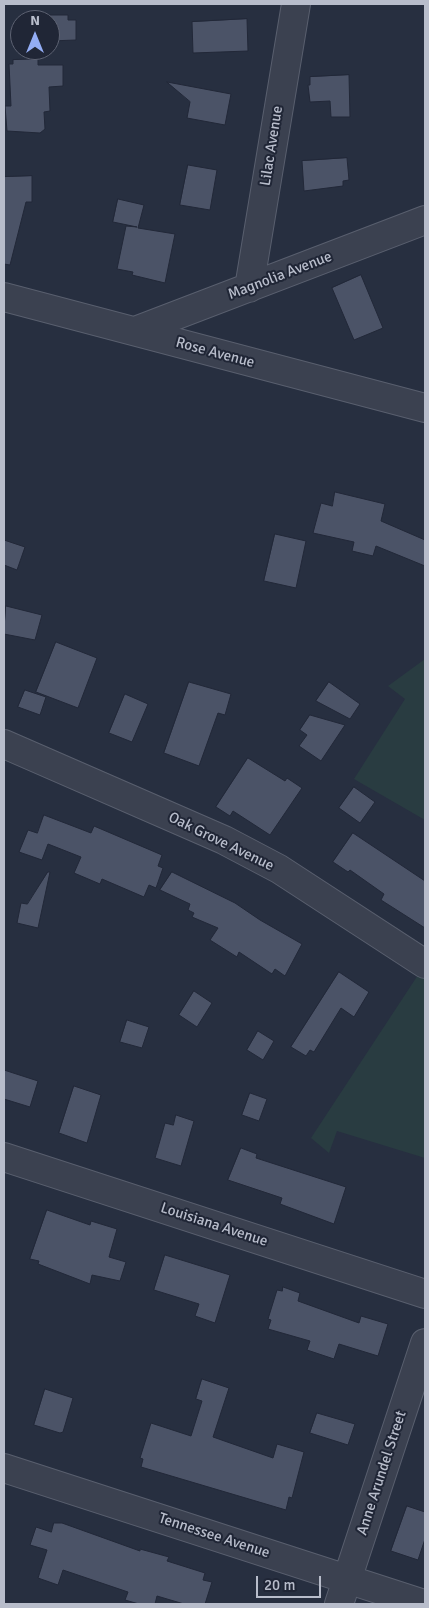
<!DOCTYPE html>
<html>
<head>
<meta charset="utf-8">
<style>
	body { margin:0 }
	#map { position:relative; width:429px; height:1608px; overflow:hidden; background:#272f40; font-family:Signika,sans-serif }
	canvas { display:block }
	.frame { position:absolute; inset:0; border:5px solid #b8bdcb; pointer-events:none }
	.north { position:absolute; left:10px; top:10px; width:50px; height:50px; box-sizing:border-box; background:#202636; border:1px solid #5d6272; border-radius:50%; rotate:0deg; font-size:14px; font-weight:700; line-height:20px; text-align:center; color:#b8bdcb }
	.north::after { content:''; display:block; margin:auto; width:18px; height:22px; background:#93adf5; clip-path:polygon(50% 0,100% 100%,50% 72%,0 100%) }
	.scale { position:absolute; left:256px; top:1576px; width:65px; height:22px; box-sizing:border-box; border:2px solid #b8bdcb; border-top:0; padding-left:6px; font-size:15px; line-height:18px; white-space:nowrap; color:#b8bdcb; -webkit-text-stroke:4px #202636; paint-order:stroke }
</style>
</head>
<body>
<div id="map">
<canvas width="429" height="1608"></canvas>
<div class="frame"></div>
<div class="north">N</div>
<div class="scale">20 m</div>
</div>
<script>
const ctx = document.querySelector('canvas').getContext('2d');
ctx.lineJoin = 'round';
function fillPath(path, color) {
  ctx.fillStyle = color;
  ctx.fill(path, 'evenodd');
}
function strokePath(path, color, width, dash) {
  ctx.strokeStyle = color;
  ctx.lineWidth = width;
  ctx.lineCap = dash ? 'butt' : 'round';
  ctx.setLineDash(dash || []);
  ctx.stroke(path);
}
function drawText(font, color, halo, rows, align = 'center') {
  ctx.font = font + ' Signika,sans-serif';
  ctx.lineWidth = 4;
  ctx.setLineDash([]);
  ctx.textBaseline = 'middle';
  ctx.strokeStyle = halo;
  ctx.fillStyle = color;
  for (const [text, x, y, turn = 0] of rows) {
    ctx.save();
    ctx.translate(x, y);
    ctx.rotate((+turn || 0) * Math.PI / 180);
    ctx.textAlign = isNaN(turn) ? turn : align;
    if (halo) ctx.strokeText(text, 0, 0);
    ctx.fillText(text, 0, 0);
    ctx.restore();
  }
}
const green = new Path2D(`
	M425 659V820L354 779 405 699 388 686Z
	M418 975 425 979V1158L337 1131 329 1153 311 1138Z`);
const building = new Path2D(`
	M50 15H68V20H76V40L50 41Z
	M247 19 248 51 193 53 192 22Z
	M38 59V65H63V86L49 87 50 111 44 112 45 129 40 133 7 131 5 106H11L9 64H13V60Z
	M349 75 350 117H331L330 101 310 102 308 85H310V77Z
	M167 82 231 94 225 125 187 118 190 102Z
	M347 158 349 180 343 181V186L304 191 302 161Z
	M188 165 217 170 210 210 180 205Z
	M32 176V202H26L10 265 4 264V177Z
	M118 199 144 205 138 228 175 234 165 283 132 275 133 272 117 269 126 226 137 227 113 222Z
	M361 275 383 328 354 340 332 288Z
	M335 492 385 504 381 521 425 540V566L376 546 373 556 352 551 354 542 313 533 321 503 332 506Z
	M275 534 306 541 296 588 264 581Z
	M4 540 25 547 17 570 4 565Z
	M6 606 42 615 35 640 4 634Z
	M56 642 97 658 78 708 36 692Z
	M189 682 231 694 225 715 218 713 199 766 164 753Z
	M329 682 360 704 350 719 316 701Z
	M25 690 46 697 40 715 18 707Z
	M125 694 148 704 132 742 109 733Z
	M310 715 345 725 321 761 299 746 307 735 300 730Z
	M248 758 285 781 287 778 302 788 270 835 233 811 230 816 216 807Z
	M354 787 375 802 360 823 339 808Z
	M44 815 91 833 94 826 162 855 158 866 163 868 156 888 149 885 144 897 102 879 100 884 74 873 81 857 48 844 42 860 19 852 28 830 37 833Z
	M353 833 425 881V928L381 900 384 894 350 870 348 872 333 862Z
	M48 872H50L38 928 17 923 21 903 27 904Z
	M172 872 235 903 260 920 302 944 285 976 275 969 272 974 239 952 237 957 210 940 218 928 192 917 194 913 188 910 190 904 160 890Z
	M339 972 369 992 354 1017 341 1008 314 1052 310 1050 306 1056 291 1047Z
	M194 991 212 1003 197 1027 179 1015Z
	M127 1020 149 1027 142 1048 120 1042Z
	M258 1031 274 1041 263 1060 247 1050Z
	M4 1070 38 1081 30 1107 4 1099Z
	M74 1086 101 1095 87 1143 59 1133Z
	M250 1093 267 1099 259 1121 242 1115Z
	M176 1115 194 1121 181 1166 155 1158 165 1123 173 1125Z
	M241 1148 257 1154 256 1158 346 1187 334 1224 280 1204 282 1198 228 1180Z
	M47 1210 90 1225 91 1221 117 1229 109 1257 126 1262 120 1281 92 1275 90 1284 38 1264 39 1261 30 1259Z
	M165 1255 230 1275 215 1323 195 1316 199 1304 154 1290Z
	M283 1287 300 1293 298 1301 359 1323 361 1316 388 1324 378 1356 339 1344 334 1359 307 1350 310 1341 268 1329 271 1320 268 1319 277 1290 282 1291Z
	M202 1379 229 1388 213 1437 273 1458 277 1444 304 1452 292 1498 289 1497 286 1510 141 1467 143 1459 140 1458 151 1423 191 1436 202 1401 196 1399Z
	M45 1389 73 1398 63 1432 60 1433 34 1425Z
	M317 1413 355 1424 348 1445 310 1433Z
	M407 1506 425 1512V1539L418 1560 391 1551Z
	M54 1523H62L140 1551V1549L169 1557 167 1561 205 1573 203 1580 212 1582 205 1604H184L157 1596 155 1604H139L125 1600 128 1592 63 1570 58 1585 38 1578 47 1550 30 1545 36 1527 51 1532Z`);
const minor = new Path2D(`
	M249 288 296 4
	M4 297 425 408
	M135 331 425 220
	M4 744 224 840 279 869 425 964
	M4 1157 425 1294
	M4 1468 424 1604
	M339 1604 425 1343`);
const streetNames = [
	["Lilac Avenue",272,146,-81],
	["Magnolia Avenue",280,276,-21],
	["Rose Avenue",215,353,15],
	["Oak Grove Avenue",221,842,26],
	["Louisiana Avenue",214,1225,18],
	["Anne Arundel Street",382,1473,-72],
	["Tennessee Avenue",214,1536,18]
];
fillPath(green, '#293c41');
fillPath(building, '#4b5367');
strokePath(building, '#222838', 1);
strokePath(minor, '#595f6e', 30);
strokePath(minor, '#3b4150', 28);
drawText('15px', '#b8bdcb', '#202636', streetNames);
</script>
</body>
</html>
